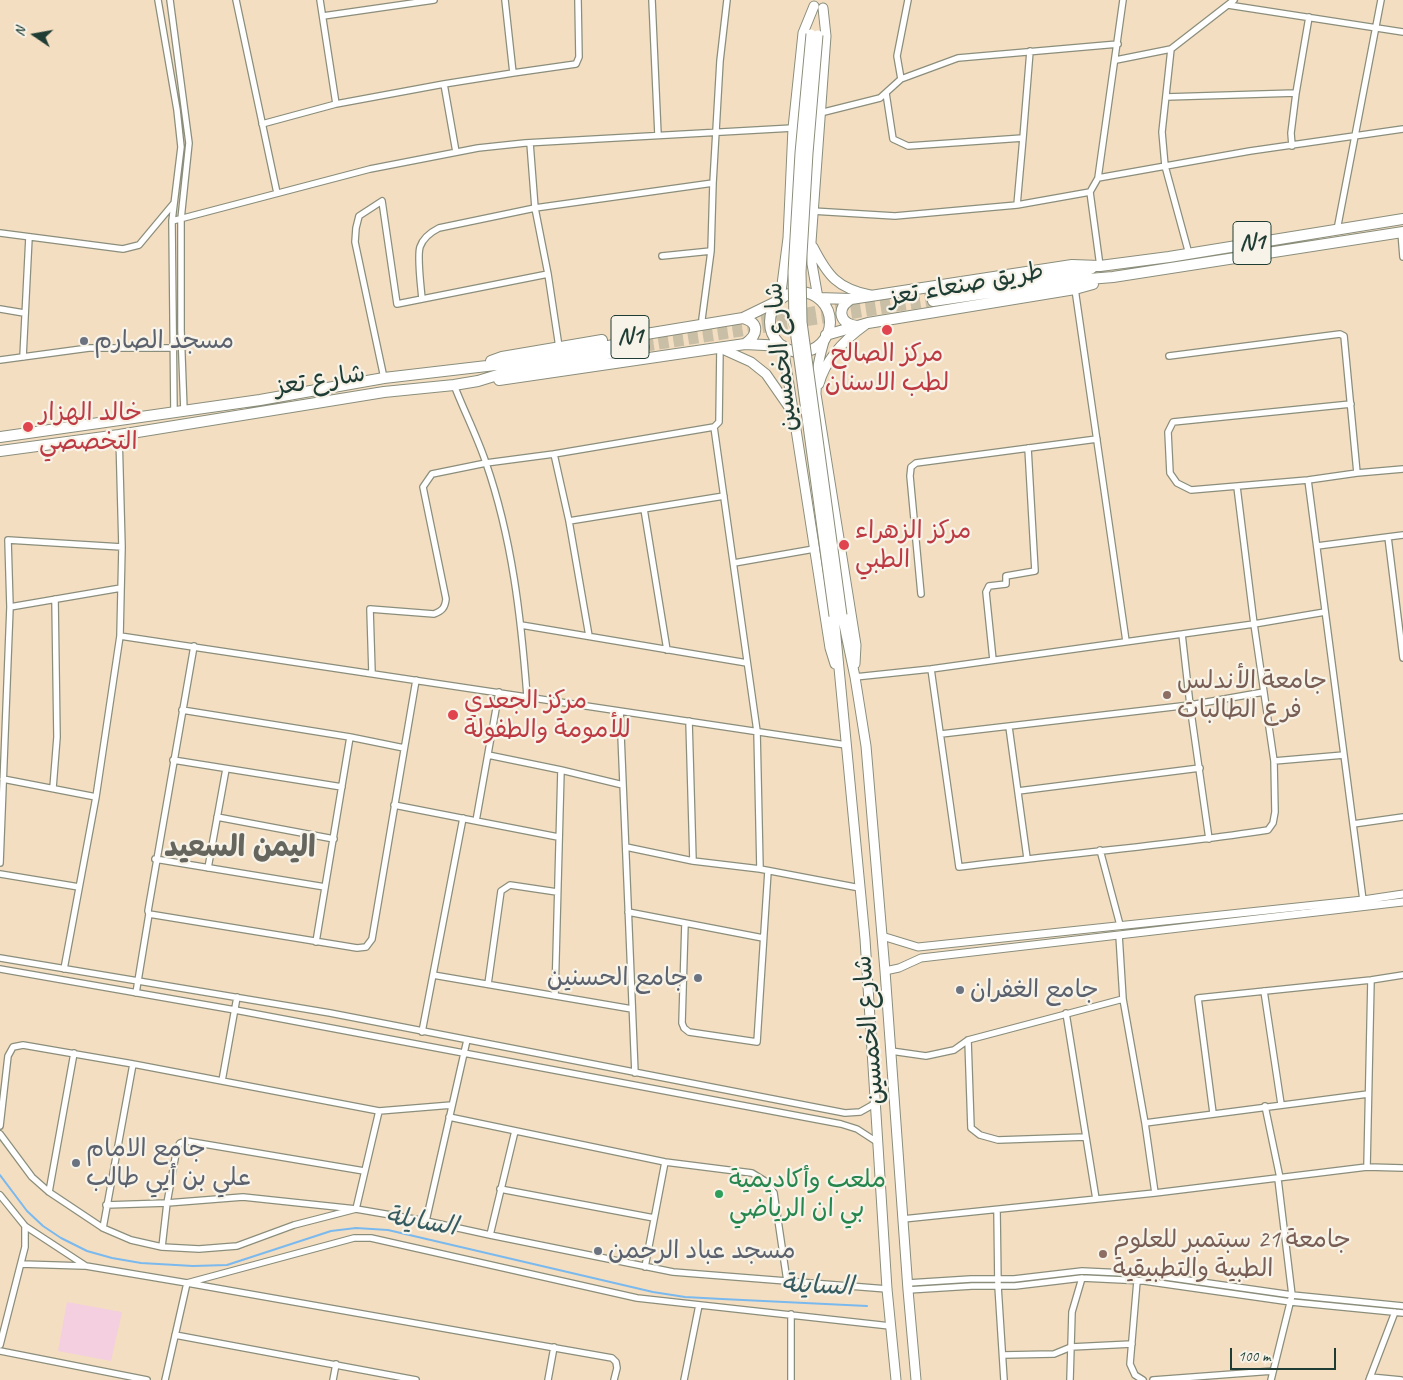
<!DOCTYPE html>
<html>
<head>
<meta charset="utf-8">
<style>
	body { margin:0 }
	#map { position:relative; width:1403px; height:1380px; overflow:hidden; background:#f4dec2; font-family:Caveat,sans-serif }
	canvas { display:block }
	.north { position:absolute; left:10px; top:10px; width:50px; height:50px; -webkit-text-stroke:4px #f7f3e8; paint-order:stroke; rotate:282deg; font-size:14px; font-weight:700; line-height:20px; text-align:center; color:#1f3d34 }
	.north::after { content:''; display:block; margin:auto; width:18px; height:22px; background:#1f3d34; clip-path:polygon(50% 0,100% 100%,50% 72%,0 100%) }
	.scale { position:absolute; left:1230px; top:1348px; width:106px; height:22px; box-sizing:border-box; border:2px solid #1f3d34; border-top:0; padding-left:6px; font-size:15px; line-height:18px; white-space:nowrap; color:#1f3d34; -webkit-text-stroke:4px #f7f3e8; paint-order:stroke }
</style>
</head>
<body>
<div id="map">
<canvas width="1403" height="1380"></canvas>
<div class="north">N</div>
<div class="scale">100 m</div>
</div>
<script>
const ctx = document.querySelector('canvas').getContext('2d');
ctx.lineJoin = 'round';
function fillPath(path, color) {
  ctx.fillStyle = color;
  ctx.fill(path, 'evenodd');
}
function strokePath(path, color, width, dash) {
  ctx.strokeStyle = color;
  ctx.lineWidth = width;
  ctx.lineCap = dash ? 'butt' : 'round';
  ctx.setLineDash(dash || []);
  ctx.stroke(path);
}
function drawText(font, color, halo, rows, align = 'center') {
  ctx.font = font + ' Caveat,"Playpen Sans Arabic",sans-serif';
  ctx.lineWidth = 4.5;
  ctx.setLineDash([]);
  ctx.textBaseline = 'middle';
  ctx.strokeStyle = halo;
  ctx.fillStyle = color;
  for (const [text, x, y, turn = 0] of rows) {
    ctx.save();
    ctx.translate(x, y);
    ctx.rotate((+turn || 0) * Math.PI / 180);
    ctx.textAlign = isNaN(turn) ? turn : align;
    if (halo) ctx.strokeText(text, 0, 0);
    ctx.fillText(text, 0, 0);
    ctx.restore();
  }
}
const built = new Path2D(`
	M67 1302 122 1312 111 1361 58 1351Z`);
const stream = new Path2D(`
	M0 1175 27 1211 43 1226 61 1238 87 1251 112 1258 141 1263 193 1266 227 1265 331 1231 356 1228 388 1230 653 1292 685 1297 722 1299 867 1306`);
const trunkTunnel = new Path2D(`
	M643 340 851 305 932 293
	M644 347 933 301`);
const minor = new Path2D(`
	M158 0 177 110 181 147 172 221 174 413
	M170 0 189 143 181 219V330L184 411
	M236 0 277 193
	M652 0 658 135
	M1228 5 1403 32
	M323 16 434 0
	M1171 49 1162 132 1165 166 1189 254
	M1116 60 1171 49 1234 0
	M513 73 576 64 579 57 578 0
	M901 79 897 56 908 0
	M444 84 456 152
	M886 93 893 139 908 146 1023 138 1030 51
	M1166 97 1296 93
	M336 104 444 84 513 73 505 0
	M820 113 880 98 901 79 958 58 1118 44
	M262 124 336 104 320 0
	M1023 138 1017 205 1090 192
	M530 143 535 208 548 274 559 347
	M1292 146 1291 133 1296 93 1309 17
	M1098 178 1250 151 1403 129
	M713 183 720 61 727 0
	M812 211 895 216 1017 205
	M172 221 370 169 478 148 525 143 793 128
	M1337 230 1381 0
	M1401 232 1403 257
	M0 233 123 249 139 245 174 203
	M1100 266 1090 192 1098 178 1123 0
	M1075 289 1126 641
	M422 299C421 287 417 257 420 247 423 238 431 232 439 228L535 208 713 183 711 251 662 256
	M0 309 24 313
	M703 324 702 319 711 251
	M1169 356 1340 334 1344 336 1357 473
	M23 357 29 237
	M0 360 89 348H172
	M384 378 355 242 356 228 359 216 382 201 397 304 548 274
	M454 385C464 411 477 436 486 463 512 538 521 617 527 696
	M1351 404 1173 422 1168 432 1170 473 1177 483 1191 490 1308 480 1357 473 1403 469
	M714 427 757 731 760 869
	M554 454 569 521 589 636
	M1308 480 1363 900
	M644 509 667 650
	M569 521 724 496
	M1388 537 1403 658
	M1317 546 1403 535
	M734 563 814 549
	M921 594 910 476 911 467 916 463 1097 439
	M10 607 121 588
	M521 625 747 663
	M1182 634 1190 705 1209 839
	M120 636 846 745
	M194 646 148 911 149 914 357 948 366 947 372 939 416 680
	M993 660 986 592 989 586 1006 584V576L1035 571 1028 448
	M931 669 959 867C1062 854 1165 846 1268 830L1273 823 1275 812 1274 761 1254 624 1237 487
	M372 673 370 609 434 614C442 611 445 608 446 599L423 487 432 474 486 463 554 454 714 427 719 422 720 348
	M855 677 931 669 1254 624 1325 612
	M182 710 350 737 404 748
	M620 711 635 1073
	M689 721 693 861
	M1009 727 1027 858
	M941 734 1190 705 1264 692
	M488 755 561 770 623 785
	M173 760 342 787
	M1274 761 1344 755
	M3 779 96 797
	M53 788 57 737 55 599
	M1018 791 1200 768
	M394 805 558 837
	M217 817 334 839
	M476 821 499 692
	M1353 824 1403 817
	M626 847 693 861 760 869 860 888
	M1100 850 1120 925
	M155 859 325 887
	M0 863 10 607 8 540 122 547
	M208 868 226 769
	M0 874 79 887
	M628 912 763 938
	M685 923 682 1023 684 1028 689 1032 757 1042 768 871
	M1119 935 1123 999 1145 1123 1155 1193
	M316 942 350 737
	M0 958 330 1013 845 1113 860 1112 876 1103
	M0 969 235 1010 841 1124 857 1129 877 1142
	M64 969 96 797 120 636 122 547 119 435
	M433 975 632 1009
	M488 984 501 891 510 885 557 892
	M1264 991 1281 1104
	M136 993 149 914
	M555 996 561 770
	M1066 1013 1086 1137
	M422 1032 463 818
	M968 1040 971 1128 980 1135 998 1140 1086 1137 1096 1199
	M891 1051 926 1056 954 1050 968 1040 1123 999
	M222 1081 237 997
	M1265 1106 1280 1178
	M1213 1113 1198 998 1371 980 1403 975
	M449 1117 665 1162 752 1173 765 1181 774 1193 787 1281
	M1145 1123 1368 1094
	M0 1126 8 1056 13 1047 23 1045 133 1064 379 1111 452 1105
	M0 1134 32 1177 49 1192 103 1228 131 1240 162 1247 199 1249 237 1246 294 1225 356 1209 426 1221 490 1235 673 1272 887 1289
	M1367 1167 1371 980
	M500 1189 654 1218
	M49 1192 74 1053
	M0 1195 25 1226 86 1266 187 1283 354 1238H371L637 1298 890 1326
	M106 1205 167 1203 243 1197 356 1209 379 1111
	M997 1210 998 1286 1004 1380
	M903 1219 1155 1193 1367 1167 1403 1168
	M426 1221 467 1040
	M103 1228 133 1064
	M490 1235 515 1131
	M162 1247 167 1203 177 1148 180 1143 186 1141 364 1171
	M21 1264 84 1266
	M645 1267 665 1162
	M1137 1281 1130 1364 1135 1375 1143 1380
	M908 1283 971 1279H1014L1082 1271 1145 1274 1292 1295 1403 1306
	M908 1290 972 1286H1015L1082 1278 1144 1281 1291 1302 1403 1313
	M791 1314V1380
	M175 1335 416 1380
	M0 1345 25 1247V1226
	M0 1351 147 1380
	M1003 1355 1054 1354 1071 1347 1132 1344
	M1370 1377 1401 1380
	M165 1380 187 1283 612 1358 616 1362 617 1368 614 1380
	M333 1380 336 1364
	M548 1380 554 1347
	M684 1380 699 1305
	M1070 1380 1072 1312 1082 1278
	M1153 1380 1273 1371
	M1271 1380 1292 1295 1278 1179
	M1369 1380 1395 1312`);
const tertiary = new Path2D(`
	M882 936 918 947 1363 900 1403 894
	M885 971 899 968 921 958 1403 902`);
const primary = new Path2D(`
	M813 247C828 276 837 288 870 295
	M818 298 812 264 811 242 826 36 823 8
	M780 300 788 238 793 128 803 33 814 6
	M826 335C819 357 816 372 816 394L856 645 855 664
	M783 346 830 648 835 664
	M720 348 751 362 766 374 791 410
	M819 384C826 358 844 340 865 325
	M842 615 855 677 866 746 885 971 908 1290 916 1380
	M834 616 865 939 887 1289 896 1380`);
const trunk = new Path2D(`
	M770 322a30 30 0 1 1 60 0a30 30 0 1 1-60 0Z
	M932 293 1076 274 1092 268
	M818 298 851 299 1072 265 1100 266 1169 257 1403 219
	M851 299C836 308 839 324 857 326
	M933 301 1077 280 1113 277 1403 232
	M743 318C760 323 758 335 745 344
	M826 335 868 323 1075 289 1093 284
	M634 336 743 318 780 300
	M491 361 502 357 602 340
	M499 380 745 344 783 346
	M0 437 260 400 384 378 504 364 643 340
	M0 451 119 435 384 392 454 385 478 381 504 373 644 347`);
const primaryBridge = new Path2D(`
	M811 34 800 153 793 272 794 323 834 616
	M818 35 808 153 801 272 802 322 842 615`);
const markers = [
	[887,330,6,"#e0444e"],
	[84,341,5,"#6b7280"],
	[28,427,6,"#e0444e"],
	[844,545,6,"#e0444e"],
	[1167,695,5,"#8d6e63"],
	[453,715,6,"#e0444e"],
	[698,978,5,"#6b7280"],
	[960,990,5,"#6b7280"],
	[76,1163,5,"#6b7280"],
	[719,1194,5,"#2e9e5b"],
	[598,1251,5,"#6b7280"],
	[1103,1254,5,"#8d6e63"]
];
const shields = [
	[1252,243,38],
	[630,337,38]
];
const shieldNames = [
	["N1",1252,243],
	["N1",630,337]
];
const streetNames = [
	["طريق صنعاء تعز",966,285,-10],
	["شارع الخمسين",782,357,-96],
	["شارع تعز",320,381,-9],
	["شارع الخمسين",870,1030,-95]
];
const worshipNames = [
	["مسجد الصارم",94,341],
	["جامع الحسنين",688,978,"right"],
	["جامع الغفران",970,990],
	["جامع الامام",86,1149],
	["علي بن أيي طالب",86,1178],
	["مسجد عباد الرحمن",608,1251]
];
const healthNames = [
	["مركز الصالح",887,354,"center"],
	["لطب الاسنان",887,383,"center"],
	["خالد الهزار",39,413],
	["التخصصي",39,442],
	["مركز الزهراء",855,531],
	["الطبي",855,560],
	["مركز الجعدي",464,701],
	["للأمومة والطفولة",464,730]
];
const educationNames = [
	["جامعة الأندلس",1177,681],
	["فرع الطالبات",1177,710],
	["جامعة 21 سبتمبر للعلوم",1113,1240],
	["الطبية والتطبيقية",1113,1269]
];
const leisureNames = [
	["ملعب وأكاديمية",729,1180],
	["بي ان الرياضي",729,1209]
];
const waterNames = [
	["السايلة",421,1222,10],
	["السايلة",817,1286,3]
];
const districtNames = [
	["اليمن السعيد",240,848]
];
fillPath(built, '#f3cfdf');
strokePath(stream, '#7ab9ee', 2);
strokePath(trunkTunnel, '#c9bea6', 10, [10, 5]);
strokePath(minor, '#8a8e7b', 8);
strokePath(tertiary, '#8a8e7b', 9);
strokePath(primary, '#8a8e7b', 11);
strokePath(trunk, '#8a8e7b', 12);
strokePath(minor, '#fff', 5.5);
strokePath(tertiary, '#fff', 7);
strokePath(primary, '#fff', 9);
strokePath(trunk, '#fff', 10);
strokePath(primaryBridge, '#8a8e7b', 11, []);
strokePath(primaryBridge, '#fff', 9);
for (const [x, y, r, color] of markers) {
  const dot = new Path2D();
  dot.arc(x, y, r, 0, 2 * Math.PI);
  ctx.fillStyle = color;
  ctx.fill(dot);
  strokePath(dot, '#f7f3e8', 2);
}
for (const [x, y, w] of shields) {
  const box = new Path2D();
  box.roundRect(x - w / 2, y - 21.5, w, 43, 4);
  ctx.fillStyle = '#f7f3e8';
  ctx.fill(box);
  strokePath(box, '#1f3d34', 1);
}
drawText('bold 24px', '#1f3d34', null, shieldNames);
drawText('25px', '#1f3d34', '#f7f3e8', streetNames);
drawText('25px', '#5b616d', '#f7f3e8', worshipNames, 'left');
drawText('25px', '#be3a42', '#f7f3e8', healthNames, 'left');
drawText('25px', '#785e54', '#f7f3e8', educationNames, 'left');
drawText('25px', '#27864d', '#f7f3e8', leisureNames, 'left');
drawText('italic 26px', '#365c62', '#f7f3e8', waterNames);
drawText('bold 30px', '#66665f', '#f7f3e8', districtNames);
</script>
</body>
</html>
